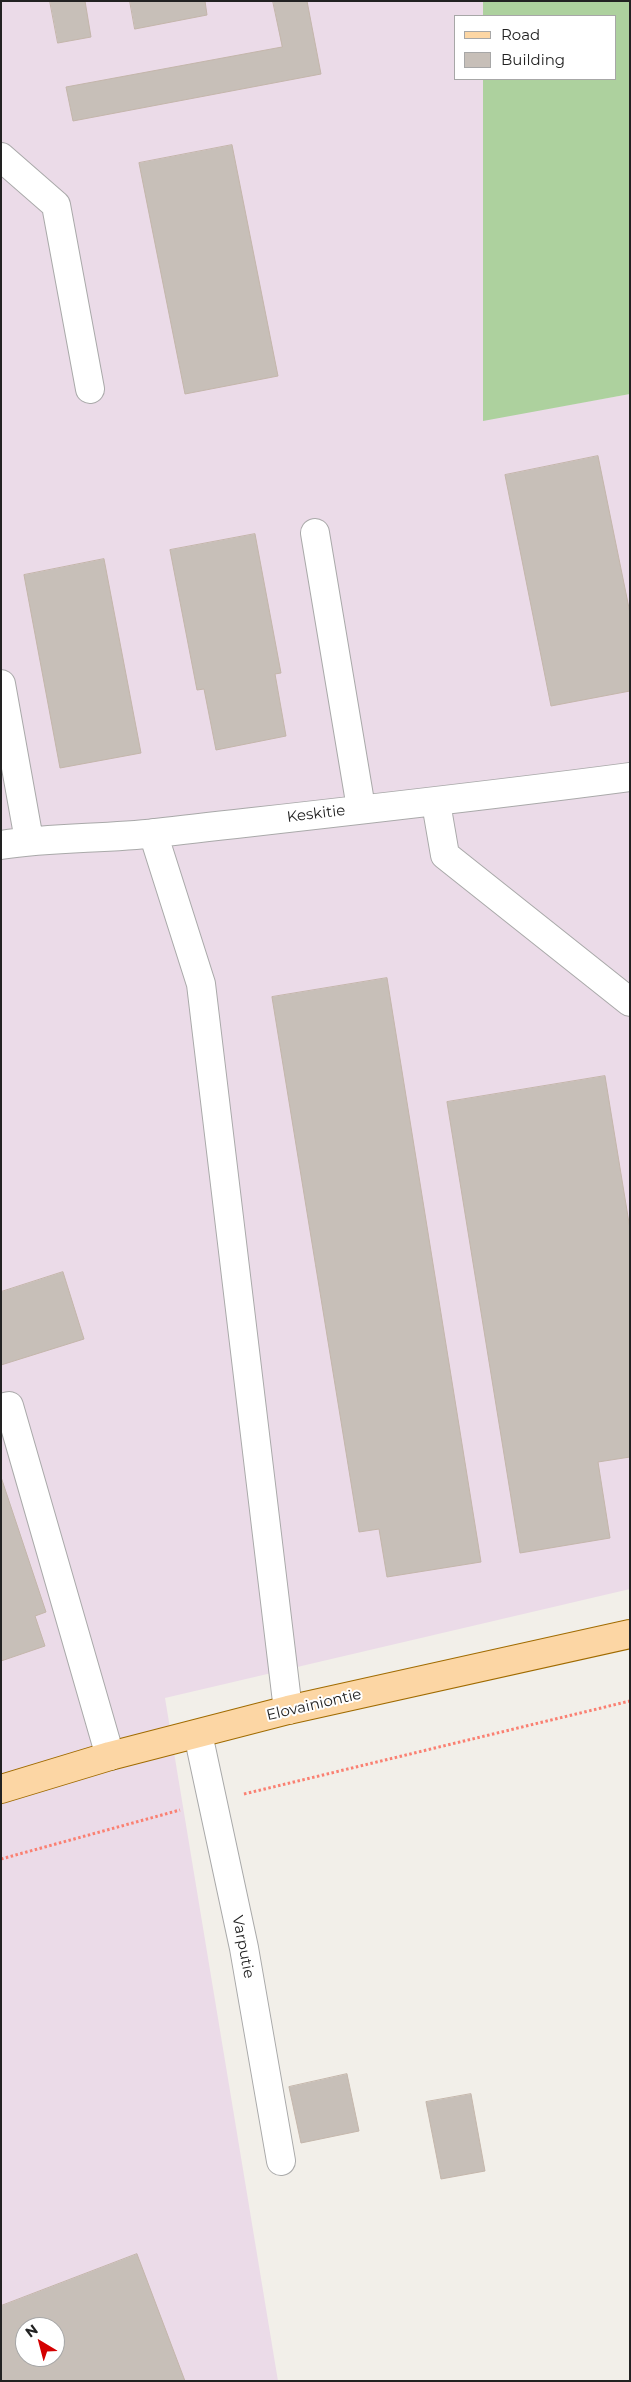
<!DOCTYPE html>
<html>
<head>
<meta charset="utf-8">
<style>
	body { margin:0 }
	#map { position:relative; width:631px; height:2382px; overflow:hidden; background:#f2efe9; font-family:Montserrat,sans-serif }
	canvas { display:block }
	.frame { position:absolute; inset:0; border:2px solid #222; pointer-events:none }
	.legend { position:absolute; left:454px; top:15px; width:162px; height:65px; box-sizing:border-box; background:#fff; border:1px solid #a7a7a7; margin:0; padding:6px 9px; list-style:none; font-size:15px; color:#222 }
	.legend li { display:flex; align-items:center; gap:10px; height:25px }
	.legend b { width:25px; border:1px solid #a7a7a7 }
	.north { position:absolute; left:15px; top:2317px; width:50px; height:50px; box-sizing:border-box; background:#fff; border:1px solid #a7a7a7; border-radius:50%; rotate:323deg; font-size:14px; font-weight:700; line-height:20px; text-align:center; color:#222 }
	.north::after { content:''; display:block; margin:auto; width:18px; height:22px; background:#d40000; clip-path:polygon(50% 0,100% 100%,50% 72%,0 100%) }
</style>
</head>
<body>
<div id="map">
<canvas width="631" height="2382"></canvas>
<div class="frame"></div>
<ul class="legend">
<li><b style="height:6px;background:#fcd6a4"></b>Road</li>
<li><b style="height:14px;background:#c7bfb8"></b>Building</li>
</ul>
<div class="north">N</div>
</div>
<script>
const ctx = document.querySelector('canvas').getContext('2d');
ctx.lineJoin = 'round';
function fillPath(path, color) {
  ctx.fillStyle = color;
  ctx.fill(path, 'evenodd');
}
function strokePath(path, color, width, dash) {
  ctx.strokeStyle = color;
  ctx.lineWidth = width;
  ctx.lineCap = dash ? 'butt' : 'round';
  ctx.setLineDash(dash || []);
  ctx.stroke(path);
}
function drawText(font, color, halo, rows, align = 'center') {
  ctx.font = font + ' Montserrat,sans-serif';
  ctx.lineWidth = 4;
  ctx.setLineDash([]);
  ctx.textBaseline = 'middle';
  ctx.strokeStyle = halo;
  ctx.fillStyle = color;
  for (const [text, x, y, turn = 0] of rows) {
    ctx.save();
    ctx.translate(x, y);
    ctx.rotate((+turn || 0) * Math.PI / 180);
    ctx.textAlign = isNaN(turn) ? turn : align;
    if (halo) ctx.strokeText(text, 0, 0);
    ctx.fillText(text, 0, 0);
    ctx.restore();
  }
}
const industrial = new Path2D(`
	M1 1H483V16H455V79H483V420L630 394V1589L165 1698 278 2381H1ZM25 2327H55V2357H25Z`);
const forest = new Path2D(`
	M483 1H630V394L483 421V79H615V16H483Z`);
const building = new Path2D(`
	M50 1H85L91 37 58 43Z
	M130 1H205L207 15 135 29Z
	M273 1H307L321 74 73 121 66 87 282 47Z
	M232 145 278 376 185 394 139 163Z
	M598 456 630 613V691L551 706 505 475Z
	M255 534 281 673 275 674 286 736 216 750 204 689 197 690 170 550Z
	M104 559 141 753 60 768 24 575Z
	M387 978 481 1562 387 1577 379 1529 359 1532 272 997Z
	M605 1076 630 1229V1457L598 1462 610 1538 520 1553 447 1102Z
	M63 1272 84 1339 1 1365V1292Z
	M1 1477 46 1612 35 1616 45 1646 1 1661Z
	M347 2074 359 2131 301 2143 289 2087Z
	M471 2094 485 2171 441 2179 426 2102Z
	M137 2254 185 2381H1V2306ZM25 2327H55V2357H25Z`);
const path = new Path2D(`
	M244 1794 630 1701
	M1 1859 180 1810`);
const minor = new Path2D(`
	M1 157 56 205 90 389
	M315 533 361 808
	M1 684 29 840
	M436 803 445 855 630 1002
	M153 833 201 984 288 1710
	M1 845C53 837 104 839 156 833 314 815 472 798 630 777
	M1 1408 9 1406 110 1756
	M198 1734 244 1948 281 2161`);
const major = new Path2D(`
	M1 1789 110 1756 288 1710 630 1634`);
const streetNames = [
	["Keskitie",316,814,-7],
	["Elovainiontie",314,1705,-13],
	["Varputie",243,1947,79]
];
fillPath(industrial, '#ebdbe8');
fillPath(forest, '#add19e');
fillPath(building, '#c7bfb8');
strokePath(building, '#c4b6ab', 1);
strokePath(minor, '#a9a9a9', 30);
strokePath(major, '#a06b00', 30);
strokePath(path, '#fa8072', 3, [2.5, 2.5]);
strokePath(minor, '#fff', 28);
strokePath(major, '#fcd6a4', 28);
drawText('15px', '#222', '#fff', streetNames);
</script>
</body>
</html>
